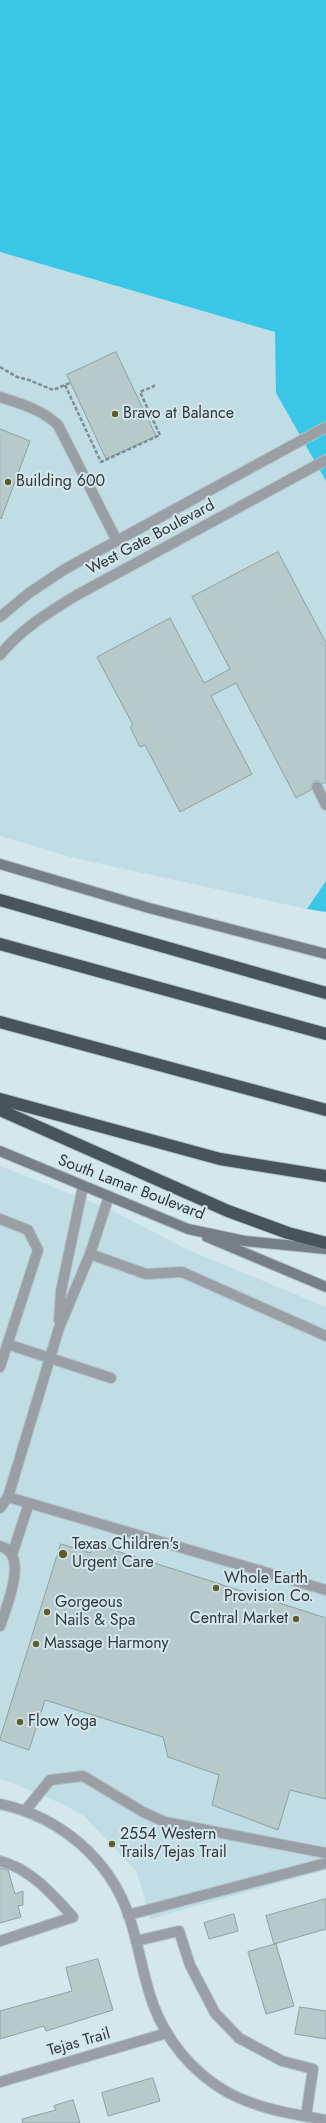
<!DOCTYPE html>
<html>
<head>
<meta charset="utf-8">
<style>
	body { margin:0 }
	canvas { display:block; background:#d4e7ec }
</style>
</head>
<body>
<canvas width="326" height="2123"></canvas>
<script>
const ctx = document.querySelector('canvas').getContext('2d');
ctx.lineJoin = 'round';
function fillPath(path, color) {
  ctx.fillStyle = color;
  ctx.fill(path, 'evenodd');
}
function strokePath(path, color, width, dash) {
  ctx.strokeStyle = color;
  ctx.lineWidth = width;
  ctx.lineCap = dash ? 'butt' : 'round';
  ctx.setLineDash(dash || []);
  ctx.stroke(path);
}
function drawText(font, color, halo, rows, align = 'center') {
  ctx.font = font + ' Jost,sans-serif';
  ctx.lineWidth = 4;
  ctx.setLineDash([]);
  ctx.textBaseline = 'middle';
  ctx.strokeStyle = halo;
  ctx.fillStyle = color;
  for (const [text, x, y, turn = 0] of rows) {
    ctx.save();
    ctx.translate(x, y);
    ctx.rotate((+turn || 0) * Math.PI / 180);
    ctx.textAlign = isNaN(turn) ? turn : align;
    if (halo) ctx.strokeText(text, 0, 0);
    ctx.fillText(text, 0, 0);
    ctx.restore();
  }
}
const built = new Path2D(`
	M0 252 276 332V393L326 481V881L307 909 74 858 0 836Z
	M0 1166 111 1210 186 1249 326 1307V1870L150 1919 137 1872 84 1816 65 1805 7 1781 0 1780Z`);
const forest = new Path2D(`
	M0 0H326V481L276 393 275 332 0 252Z
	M326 881V912L307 909Z`);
const building = new Path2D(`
	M116 352 156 436 106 459 67 375Z
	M0 429 30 441 1 519 0 518Z
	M278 552 326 643V782L323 784 318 781H314L311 786V790L296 798 236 683 211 696 252 774 180 812 145 745 140 747 130 727 133 725 97 657 170 618 204 683 230 669 192 597Z
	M61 1544 90 1553 95 1544 326 1618V1799L290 1790 278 1830 212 1805 219 1775 168 1757 163 1737 45 1700 29 1750 0 1740Z
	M0 1868 8 1870 15 1894 23 1891V1905L18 1906 21 1917 0 1923Z
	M326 1899V1929L274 1944 266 1916Z
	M234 1914 238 1931 209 1939 204 1923Z
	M276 1944 294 2006 266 2014 248 1952Z
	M98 1959 113 2010 46 2031 44 2026 0 2039V2011L72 1991 66 1968Z
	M300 2007 326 2011V2039L295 2034Z
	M153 2078 160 2101 108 2116 102 2093Z
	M73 2100 80 2123H23L22 2119 56 2110 54 2106Z`);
const path = new Path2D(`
	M0 367 17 377 29 380 53 390 70 383
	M65 385 101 462 160 435 140 392 154 386 153 384`);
const service = new Path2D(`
	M0 397C22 404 41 409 58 425L117 541
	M317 787 326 805
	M0 1219 28 1230 38 1250 0 1367
	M90 1254 146 1274 182 1272 326 1336
	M59 1320 61 1291 83 1186
	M7 1344 111 1378
	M8 1497 326 1590
	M0 1508 8 1497 59 1328 90 1254 109 1196
	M0 1546C30 1553 6 1608 0 1626
	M12 1555 29 1503
	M25 1811 50 1780 83 1776 143 1812 165 1822 326 1853
	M0 1861C30 1868 53 1895 73 1917L0 1941
	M128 1915 326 1863
	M136 1941 179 1931 190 1965 215 2013 239 2038 282 2061 313 2069 306 2116`);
const minor = new Path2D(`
	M0 617 29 593 65 569 326 427
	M0 655C21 629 49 612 77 595L326 460
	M0 2082 167 2033`);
const tertiary = new Path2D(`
	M0 1804C61 1817 111 1860 130 1919 139 1947 143 1976 153 2004 166 2040 193 2073 227 2092 258 2109 292 2114 326 2120`);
const secondary = new Path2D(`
	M0 864 149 908 326 954
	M0 1151 188 1229 245 1241 326 1249
	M207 1237 326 1287`);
const motorway = new Path2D(`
	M0 900 326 993
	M0 944 326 1034
	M0 1022 326 1110
	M0 1099 220 1159 326 1176
	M0 1110 228 1211 288 1233 326 1243`);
const markers = [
	[115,414,4,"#605d2a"],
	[8,482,4,"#605d2a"],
	[63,1554,5,"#605d2a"],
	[216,1588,4,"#605d2a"],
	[47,1612,4,"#605d2a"],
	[296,1619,4,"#605d2a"],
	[36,1644,4,"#605d2a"],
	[20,1722,4,"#605d2a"],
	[112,1844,4,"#605d2a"]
];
const poiNames = [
	["Bravo at Balance",123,414],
	["Building 600",16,482],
	["Texas Children's",72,1545],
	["Urgent Care",72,1563],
	["Whole Earth",224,1579],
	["Provision Co.",224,1597],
	["Gorgeous",55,1603],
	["Nails & Spa",55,1621],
	["Central Market",288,1619,"right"],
	["Massage Harmony",44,1644],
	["Flow Yoga",28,1722],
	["2554 Western",120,1835],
	["Trails/Tejas Trail",120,1853]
];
const streetNames = [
	["West Gate Boulevard",151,538,-28],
	["South Lamar Boulevard",131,1188,21],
	["Tejas Trail",79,2043,-16]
];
fillPath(built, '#c0dce4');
fillPath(forest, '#3ac6e7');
fillPath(building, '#b7caca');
strokePath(building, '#8ea0a0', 1);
strokePath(service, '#b3c4c8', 12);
strokePath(minor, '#b3c4c8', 12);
strokePath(tertiary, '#b3c4c8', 12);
strokePath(secondary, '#b3c4c8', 12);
strokePath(motorway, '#b3c4c8', 14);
strokePath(path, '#808d91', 2.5, [4, 2]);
strokePath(service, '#999fa4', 10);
strokePath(minor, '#999fa4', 10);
strokePath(tertiary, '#999fa4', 10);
strokePath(secondary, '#767f85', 10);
strokePath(motorway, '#48545c', 12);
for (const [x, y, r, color] of markers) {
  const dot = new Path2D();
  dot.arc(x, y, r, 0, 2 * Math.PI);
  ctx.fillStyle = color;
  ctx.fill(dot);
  strokePath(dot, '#d4e7ec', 1.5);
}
drawText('16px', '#31383a', '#d4e7ec', poiNames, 'left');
drawText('16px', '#31383a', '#d4e7ec', streetNames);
</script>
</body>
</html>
